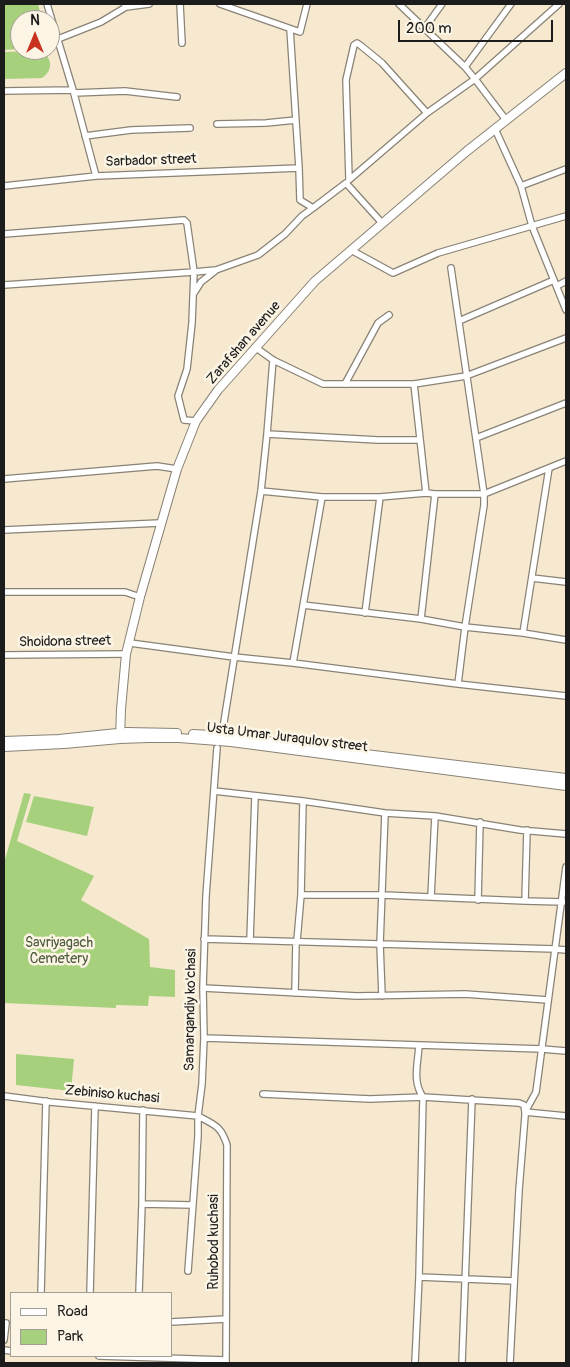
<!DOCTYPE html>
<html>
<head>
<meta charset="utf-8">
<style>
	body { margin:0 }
	#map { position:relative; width:570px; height:1367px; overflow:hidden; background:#f6e9d0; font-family:Pangolin,sans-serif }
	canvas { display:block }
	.frame { position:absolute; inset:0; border:5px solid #1c1c1c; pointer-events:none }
	.legend { position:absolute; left:10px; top:1292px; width:162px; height:65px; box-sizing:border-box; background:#fcf5e5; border:1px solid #a29e95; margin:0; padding:6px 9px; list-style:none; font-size:15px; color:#1c1c1c }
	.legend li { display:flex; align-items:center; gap:10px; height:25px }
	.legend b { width:25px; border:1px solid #a29e95 }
	.north { position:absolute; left:10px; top:10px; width:50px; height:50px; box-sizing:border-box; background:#fcf5e5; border:1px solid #a29e95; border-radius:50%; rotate:0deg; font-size:14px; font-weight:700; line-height:20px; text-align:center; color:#1c1c1c }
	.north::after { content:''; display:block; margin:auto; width:18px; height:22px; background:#c8321e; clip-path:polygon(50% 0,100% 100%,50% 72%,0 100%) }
	.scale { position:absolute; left:398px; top:20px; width:155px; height:22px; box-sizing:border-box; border:2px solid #1c1c1c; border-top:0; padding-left:6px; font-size:15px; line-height:18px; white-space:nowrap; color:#1c1c1c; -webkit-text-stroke:4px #fcf5e5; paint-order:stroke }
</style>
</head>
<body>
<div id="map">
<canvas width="570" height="1367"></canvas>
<div class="frame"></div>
<ul class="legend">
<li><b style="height:6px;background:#fff"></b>Road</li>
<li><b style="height:14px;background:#a7d07c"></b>Park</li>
</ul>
<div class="north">N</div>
<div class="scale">200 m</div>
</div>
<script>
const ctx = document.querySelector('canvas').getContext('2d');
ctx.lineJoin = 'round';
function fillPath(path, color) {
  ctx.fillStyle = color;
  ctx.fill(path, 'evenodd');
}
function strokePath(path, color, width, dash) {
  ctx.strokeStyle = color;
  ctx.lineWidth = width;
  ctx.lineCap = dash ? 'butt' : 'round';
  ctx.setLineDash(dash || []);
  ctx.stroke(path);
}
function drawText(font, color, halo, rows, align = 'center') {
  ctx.font = font + ' Pangolin,sans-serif';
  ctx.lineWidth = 5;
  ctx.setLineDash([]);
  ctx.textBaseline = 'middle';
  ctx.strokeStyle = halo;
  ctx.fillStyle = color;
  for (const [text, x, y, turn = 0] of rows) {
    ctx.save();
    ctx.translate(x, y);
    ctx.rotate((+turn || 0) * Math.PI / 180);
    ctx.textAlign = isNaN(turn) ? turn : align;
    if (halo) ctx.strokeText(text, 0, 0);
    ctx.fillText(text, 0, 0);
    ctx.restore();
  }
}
const green = new Path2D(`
	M4 4H38L42 20H20V49L4 50Z
	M41 51C53 58 53 71 42 78L4 79V52Z
	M24 793 31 794 17 841 94 876 81 900 149 939 150 967 175 970V997L149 996 148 1006 116 1005V1008L4 1003V863Z
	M34 796 94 807 87 836 26 822Z
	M16 1054 74 1059 71 1091 16 1085Z`);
const minor = new Path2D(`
	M47 4 73 90
	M180 4 182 43
	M220 4 300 32 307 4
	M399 4 465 67 475 79 506 120
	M125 5 126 7 149 4
	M290 29 299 168 300 200 313 208 346 183 382 223
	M424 29 442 4
	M58 39 101 22 126 7
	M465 67 511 4
	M4 91 73 90 96 176
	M74 93 125 91 177 97
	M217 124 266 123 296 120
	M495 129 521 186 532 226 566 310
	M85 136 131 130 190 128
	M349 179 346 80 354 45 357 43 360 45 382 63 427 113 475 79 559 4
	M349 180 427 113
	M4 186 96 176 299 168
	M521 186 566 169
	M4 234 184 220 187 223 194 272 216 270 258 255 285 234 302 216 313 208
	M351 250 393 273 438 253 566 216
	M451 268 484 494V505L465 627 458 684
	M4 285 194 272 192 323 187 369 178 396 184 420 196 421
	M557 286 566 281
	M194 293 201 282 215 271
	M459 321 554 280
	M255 347 273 360 323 384H414L466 376 566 338
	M345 384 378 323 389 315
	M414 384 426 493
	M267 434 378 440H420
	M476 438 566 403
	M4 479 157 466 177 469
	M261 491 322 497H380L426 493 435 494H484L566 461
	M4 530 160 523
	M532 578 566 582
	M4 592H125L140 597
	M303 605 421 619 465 627 523 633 566 640
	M365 613 380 497
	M421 619 435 494
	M523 633 549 468
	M130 643 234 657 293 663 458 684 566 696
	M4 655 126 654
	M293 663 322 497
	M223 728 261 491 267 434 273 360
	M214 791 303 801 385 813 435 816 520 830 566 834
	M301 895H383L525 901 564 902
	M431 897 435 816
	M478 900 480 822
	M525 901 527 830
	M204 939 555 949 566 950
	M250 940 255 796
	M297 941 301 895 303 801
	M203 988 357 996 465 994 548 1000
	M295 993 296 941
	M382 996 380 944 385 813
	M204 1038 542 1049 566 1051
	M263 1094 370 1099 423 1097 519 1103 524 1105 525 1112 566 1116
	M4 1096 50 1102 198 1116C215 1125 221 1126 227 1145L226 1363
	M142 1204 193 1205
	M188 1271 198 1136V1116L202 1084 204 1038 203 988 206 896 217 748
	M419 1277 514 1281
	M41 1293 46 1101
	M90 1293 95 1106
	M139 1293 142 1204 143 1110
	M171 1322 226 1319
	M4 1340 6 1323
	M4 1350 11 1351
	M99 1356 226 1360
	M415 1363 419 1277 423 1097C412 1081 418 1064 419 1045
	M462 1363 472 1099
	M510 1363 519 1190 525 1116V1112L536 1092 566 867`);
const major = new Path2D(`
	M193 734 229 736 357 753 566 778
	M120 739 121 709 126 654 140 597 177 469 196 421 218 390 315 281 467 151 566 73
	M4 741 59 739 127 732 177 733
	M4 747 64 744 120 739 148 738H179L231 742 566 786`);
const streetNames = [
	["Sarbador street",151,161,-2],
	["Zarafshan avenue",244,343,-49],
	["Shoidona street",65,642,-1],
	["Usta Umar Juraqulov street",287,738,7],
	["Samarqandiy ko'chasi",191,1010,-89],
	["Zebiniso kuchasi",112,1095,5],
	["Ruhobod kuchasi",214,1242,-90]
];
const parkNames = [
	["Savriyagach",59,943],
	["Cemetery",59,959]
];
fillPath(green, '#a7d07c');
strokePath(minor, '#898276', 8);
strokePath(major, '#898276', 10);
strokePath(minor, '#fff', 5.5);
strokePath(major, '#fff', 8);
drawText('14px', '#1c1c1c', '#fcf5e5', streetNames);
drawText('14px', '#4d5b3e', '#fcf5e5', parkNames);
</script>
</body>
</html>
